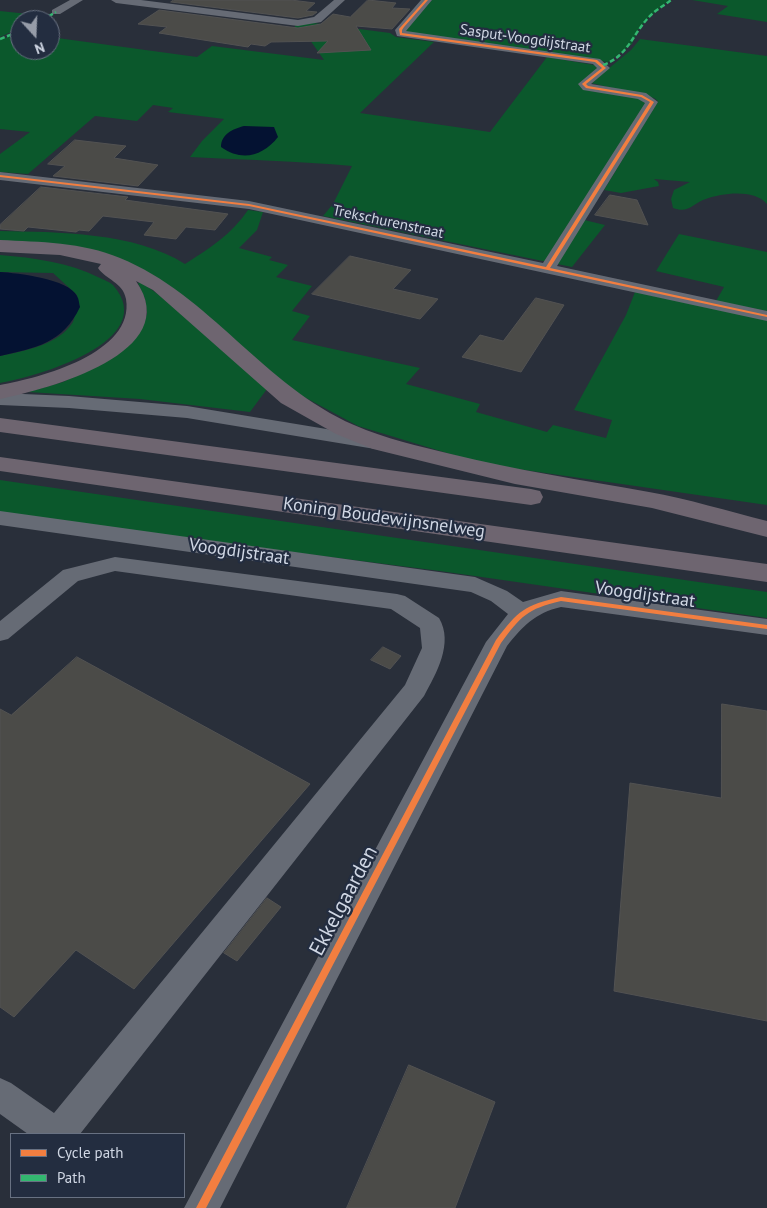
<!DOCTYPE html>
<html>
<head>
<meta charset="utf-8">
<style>
	body { margin:0 }
	#map { position:relative; width:767px; height:1208px; overflow:hidden; background:#292f3a; font-family:"PT Sans",sans-serif }
	canvas { display:block }
	.legend { position:absolute; left:10px; top:1133px; width:175px; height:65px; box-sizing:border-box; background:#232d40; border:1px solid #687182; margin:0; padding:6px 9px; list-style:none; font-size:15px; color:#d0d7e4 }
	.legend li { display:flex; align-items:center; gap:10px; height:25px }
	.legend b { width:25px; border:1px solid #687182 }
	.north { position:absolute; left:10px; top:10px; width:50px; height:50px; box-sizing:border-box; background:#232d40; border:1px solid #687182; border-radius:50%; rotate:160deg; font-size:14px; font-weight:700; line-height:20px; text-align:center; color:#d0d7e4 }
	.north::after { content:''; display:block; margin:auto; width:18px; height:22px; background:#969ca8; clip-path:polygon(50% 0,100% 100%,50% 72%,0 100%) }
</style>
</head>
<body>
<div id="map">
<canvas width="767" height="1208"></canvas>
<ul class="legend">
<li><b style="height:6px;background:#f27e40"></b>Cycle path</li>
<li><b style="height:6px;background:#33b770"></b>Path</li>
</ul>
<div class="north">N</div>
</div>
<script>
const ctx = document.querySelector('canvas').getContext('2d');
ctx.lineJoin = 'round';
function fillPath(path, color) {
  ctx.fillStyle = color;
  ctx.fill(path, 'evenodd');
}
function strokePath(path, color, width, dash) {
  ctx.strokeStyle = color;
  ctx.lineWidth = width;
  ctx.lineCap = dash ? 'butt' : 'round';
  ctx.setLineDash(dash || []);
  ctx.stroke(path);
}
function drawText(font, color, halo, rows, align = 'center') {
  ctx.font = font + ' "PT Sans",sans-serif';
  ctx.lineWidth = 4.5;
  ctx.setLineDash([]);
  ctx.textBaseline = 'middle';
  ctx.strokeStyle = halo;
  ctx.fillStyle = color;
  for (const [text, x, y, turn = 0] of rows) {
    ctx.save();
    ctx.translate(x, y);
    ctx.rotate((+turn || 0) * Math.PI / 180);
    ctx.textAlign = isNaN(turn) ? turn : align;
    if (halo) ctx.strokeText(text, 0, 0);
    ctx.fillText(text, 0, 0);
    ctx.restore();
  }
}
const green = new Path2D(`
	M432 0H669L647 19 638 30 632 44 608 62 422 37 404 31Z
	M692 0H767V22L717 14 728 6Z
	M0 11 47 16 39 20H20V28L0 37Z
	M313 23 390 33 396 37 434 42 360 113 490 132 547 57 600 66 586 90 639 98 647 102 576 218 605 225 572 267 323 216 333 204 352 166C298 161 244 160 190 157L202 141 224 119 168 112 173 108 153 105 137 121 95 116 28 174 0 172V154L30 132 0 129V40L18 33H20V50H50V37L197 57 212 46 324 60 303 30H295V25Z
	M640 39 767 56V204C754 189 723 193 706 199 693 203 689 214 673 208L671 199 674 190 690 182 654 179 658 182 659 186 621 193 604 190 658 101 654 98 591 83 631 50Z
	M248 210 263 212 257 230 239 248 272 257 269 260 288 265 276 277 312 286 292 311 310 316 292 340 420 368 406 384 480 404 476 412 547 432 553 425 606 438 612 420 574 410 626 315 635 292 767 320V505L483 464 358 426 295 392 122 259 0 242V231C57 232 135 232 185 264 210 248 232 234 248 210Z
	M679 234 767 252V311L716 301 724 287 656 271Z
	M0 255C35 258 68 262 100 278 104 280 110 282 113 285 162 341 36 377 0 383V356C24 351 59 345 73 322 76 315 76 303 77 295L53 273 0 272Z
	M141 282 159 295 267 389 250 412 140 399 28 392 63 382 109 360 141 327 147 314 145 299 138 283Z
	M0 480 767 592V618L440 571 0 515Z`);
const water = new Path2D(`
	M244 126 274 127 278 137C263 156 242 162 221 147 221 134 233 129 244 126Z
	M0 272C17 273 69 279 77 296 79 299 79 304 80 307 63 343 36 348 0 356Z`);
const building = new Path2D(`
	M174 0H291L315 3 306 11 317 12 313 15 298 18 171 2Z
	M368 0 396 3 392 8 410 9 392 29 356 26 371 50 317 53 328 41 271 42 265 46 251 44 248 47 159 33 167 27 138 24 159 10 298 28 321 24 333 14 350 17Z
	M75 140 126 146 114 158 158 165 138 186 53 176 65 166 48 164Z
	M41 187 128 197 125 200 228 214 215 230 186 227 176 239 144 235 154 222 103 216 89 231 79 230 76 232 28 227 24 231 0 229V225Z
	M610 195 637 200 648 225 595 215Z
	M350 256 411 270 393 289 438 299 420 319 312 294Z
	M536 298 564 305 521 372 462 357 480 335 503 341Z
	M383 647 401 656 390 669 371 660Z
	M77 657 310 784 134 989 76 950 14 1017 0 1007V709L11 715Z
	M722 704 767 711V1021L614 991 630 783 721 798Z
	M267 898 281 907 237 961 224 953Z
	M409 1065 495 1102 455 1208H347Z`);
const minor = new Path2D(`
	M70 0H83L60 14H52V10Z
	M111 0H141L298 20 314 17 334 0H345L321 22 298 26 116 3Z
	M421 0H432L406 31 600 59 610 68 591 84 646 93 658 102 557 266 767 311V321L249 209 0 180V172L249 201 543 263 645 103 638 99 583 90 578 84 597 68 593 64 397 36 395 30Z
	M0 393 69 396 187 406 375 437 382 439 385 443 382 447 375 449 187 418 69 408 0 405Z
	M0 511 475 577 507 591 523 602 561 591 767 619V635L561 607C535 613 523 626 507 646L220 1208H184L486 642 508 614 491 601 471 592 0 525Z
	M115 557 397 594 405 596 439 618C454 643 436 674 424 696L80 1134H28L0 1114V1078L11 1083 54 1113 405 685 422 648 420 628 391 609 115 571 78 581 8 639 0 641V621L63 570Z`);
const highway = new Path2D(`
	M0 240C40 242 82 242 120 258 209 294 264 386 354 425 386 439 418 446 451 454 516 470 582 480 649 492 688 499 728 511 767 521V537L652 508 515 484 373 449 336 434 281 403 153 290 136 281C186 353 48 389 0 399V385C40 378 135 353 126 299 123 282 106 280 98 268L101 264 60 255 0 252Z
	M0 418 531 489 540 491 543 497 540 503 531 505 0 432Z
	M0 457 767 564V582L0 471Z`);
const quiet = new Path2D(`
	M42 20 56 12
	M0 39 20 31
	M603 65C628 56 632 35 649 17 655 10 664 6 671 0`);
const cycleway = new Path2D(`
	M425 0H428L404 27 402 30V33L597 60 606 68 586 84 588 86 642 95 654 102 550 268 767 315V317L249 206 0 177V175L249 204 546 267 650 102 641 97 586 88 582 84 583 83 602 68 595 62 400 35 399 29Z
	M561 597 767 625V629L561 601C527 609 521 616 501 643L206 1208H196L496 640C518 611 524 605 561 597Z`);
const farStreetnames = [
	["Sasput-Voogdijstraat",525,39,8],
	["Trekschurenstraat",388,222,12]
];
const streetNames = [
	["Koning Boudewijnsnelweg",384,518,8],
	["Voogdijstraat",239,552,8],
	["Voogdijstraat",645,595,8]
];
const nearStreetnames = [
	["Ekkelgaarden",344,901,-62]
];
fillPath(green, '#0b582c');
fillPath(water, '#041232');
fillPath(building, '#4b4b48');
strokePath(building, '#525252', 1);
fillPath(minor, '#666b75');
fillPath(highway, '#6e6570');
strokePath(quiet, '#33b770', 2.5, [5, 2.5]);
fillPath(cycleway, '#f27e40');
drawText('15px', '#d0d7e4', '#232d40', farStreetnames);
drawText('18px', '#d0d7e4', '#232d40', streetNames);
drawText('21px', '#d0d7e4', '#232d40', nearStreetnames);
</script>
</body>
</html>
